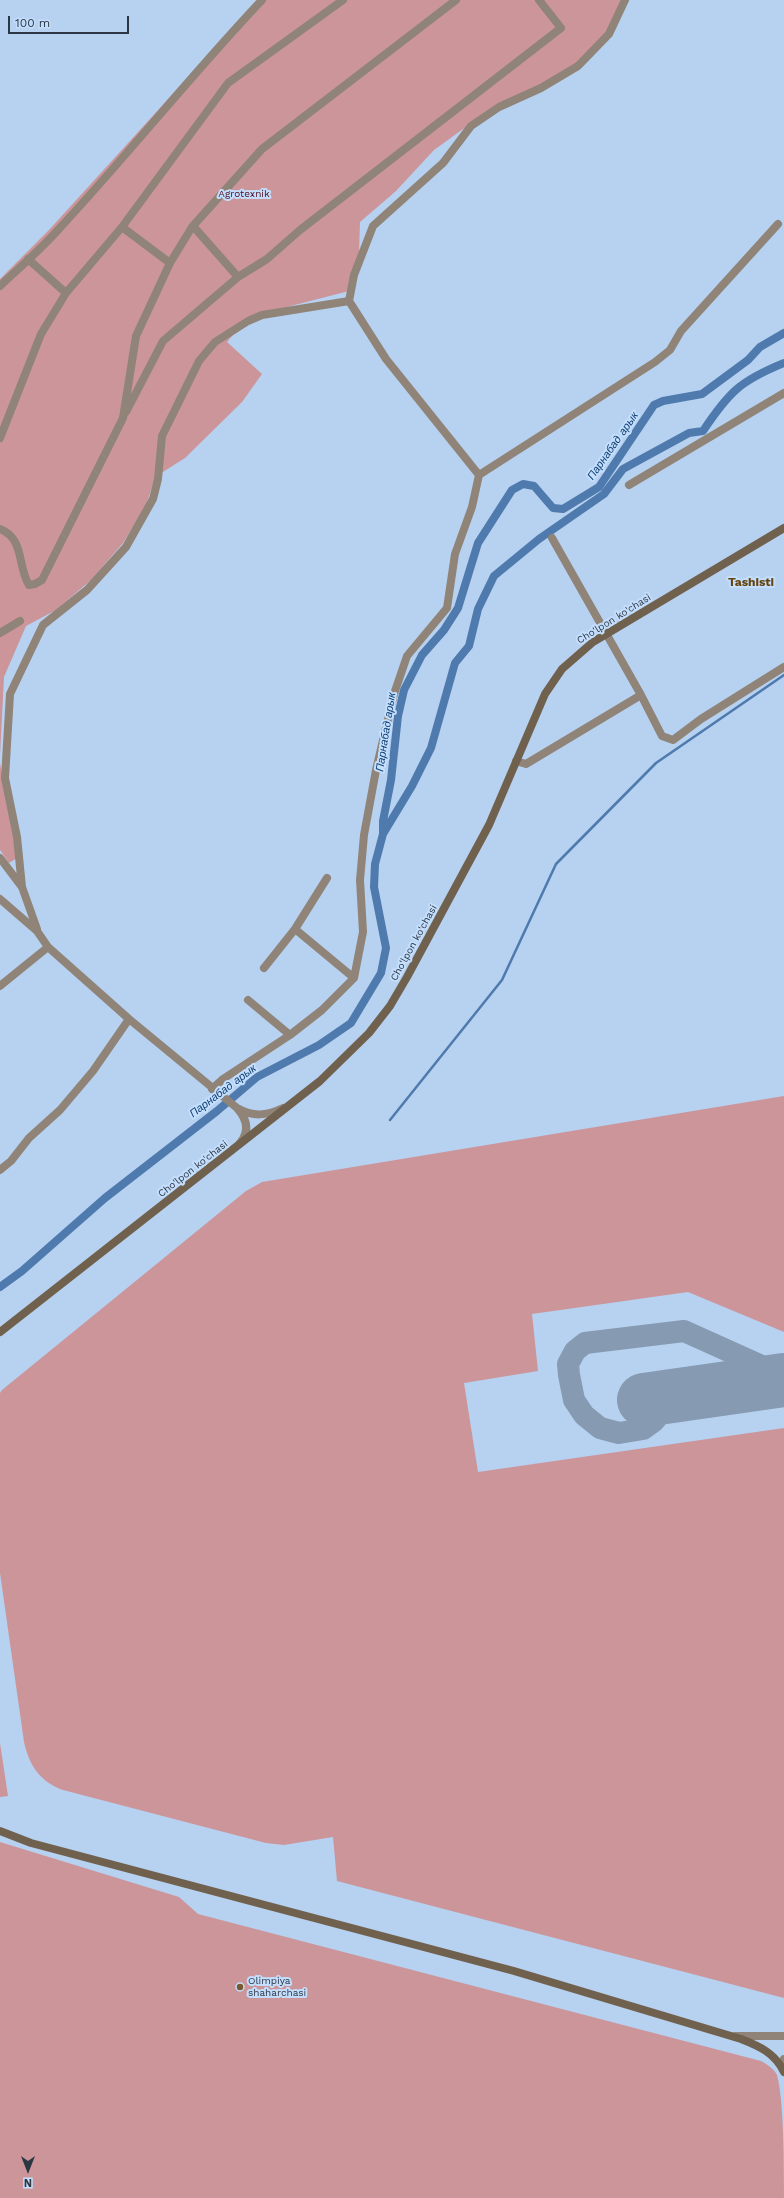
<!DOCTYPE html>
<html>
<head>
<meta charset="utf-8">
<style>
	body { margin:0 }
	#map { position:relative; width:784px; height:2198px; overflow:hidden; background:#b7d1f0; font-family:"Work Sans",sans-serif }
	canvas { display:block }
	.north { position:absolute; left:8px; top:2150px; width:40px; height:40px; -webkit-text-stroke:3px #c4defd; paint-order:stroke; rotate:180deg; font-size:11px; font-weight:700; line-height:16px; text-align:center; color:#2d3743 }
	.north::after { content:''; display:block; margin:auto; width:14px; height:18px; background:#2d3743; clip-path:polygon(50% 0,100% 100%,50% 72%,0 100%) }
	.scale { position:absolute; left:8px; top:16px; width:121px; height:18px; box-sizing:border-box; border:2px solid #2d3743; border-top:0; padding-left:5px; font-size:12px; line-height:14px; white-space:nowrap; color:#2d3743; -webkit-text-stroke:3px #c4defd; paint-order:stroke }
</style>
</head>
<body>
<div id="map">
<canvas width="784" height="2198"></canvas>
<div class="north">N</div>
<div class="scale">100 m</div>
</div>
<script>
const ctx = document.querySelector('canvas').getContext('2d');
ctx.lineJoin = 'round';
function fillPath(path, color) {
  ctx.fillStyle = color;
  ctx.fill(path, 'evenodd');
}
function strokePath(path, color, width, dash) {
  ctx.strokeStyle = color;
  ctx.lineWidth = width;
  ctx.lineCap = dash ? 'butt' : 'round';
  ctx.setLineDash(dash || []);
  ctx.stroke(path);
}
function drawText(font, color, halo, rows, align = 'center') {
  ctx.font = font + ' "Work Sans",sans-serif';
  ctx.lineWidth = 4;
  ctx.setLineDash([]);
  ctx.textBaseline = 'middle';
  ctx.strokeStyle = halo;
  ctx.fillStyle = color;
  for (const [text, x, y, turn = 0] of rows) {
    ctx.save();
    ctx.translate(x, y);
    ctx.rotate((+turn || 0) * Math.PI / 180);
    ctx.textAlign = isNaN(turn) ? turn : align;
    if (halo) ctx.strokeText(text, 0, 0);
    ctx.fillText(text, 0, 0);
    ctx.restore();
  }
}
const green = new Path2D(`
	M258 0H623L608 33 577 64 470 124 434 150 396 191 360 222 359 253 349 291 248 317 227 342 262 374 242 402 185 458 155 477 146 506 123 543 91 580 56 610 26 626 4 677 0 755V279L49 230Z
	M0 763 17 858 9 863 0 850Z
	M784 1096V1332L688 1292 532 1314 538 1371 464 1383 478 1472 784 1428V1998L337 1881 333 1837 284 1845 266 1843 63 1790C40 1782 29 1765 24 1742L0 1573V1393L2 1390 246 1191 262 1182Z
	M0 1743 8 1796 0 1797Z
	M0 1842 179 1897 198 1914 761 2061C768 2065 774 2069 777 2075 784 2099 784 2169 784 2198H0Z`);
const stream = new Path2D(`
	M390 1120 502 980 556 864 656 763 784 675`);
const canal = new Path2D(`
	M383 834 412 786 431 748 455 663 469 646 478 609 494 576 539 539 604 494 623 469 689 433 703 431C729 392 740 381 784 363
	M0 1287 22 1271 105 1198 217 1111 257 1077 319 1045 351 1023 381 973 386 948 374 887 375 864 383 834V821L391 780 398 716 404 690 422 655 444 630 458 608 478 543 512 490 523 484 534 486 553 508 563 509 599 487 654 405 663 401 702 394 748 360 760 347 784 333`);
const taxiway = new Path2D(`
	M691 1393 665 1408 654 1421 643 1429 619 1433 600 1428 584 1415 574 1400 569 1375 568 1364 575 1351 585 1343 684 1331 784 1376`);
const runway = new Path2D(`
	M644 1400 784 1380`);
const street = new Path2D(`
	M193 226 238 277
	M122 227 170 263
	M28 259 66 293
	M0 286C19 268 39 251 57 231 127 156 191 75 262 0
	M126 412 163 341 238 277 267 259 300 230 561 28 539 0
	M0 438 41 334 66 293 122 227 228 83 343 0
	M479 475 386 359 349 301 354 275 373 226 443 163 471 126 499 107 541 88 578 66 609 34 625 0
	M629 485 784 393
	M0 529C25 539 17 566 29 585L35 584 42 580 123 418 136 336 170 263 192 227 262 149 456 0
	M552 538 641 695 662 736 673 740 701 719 784 667
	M0 633 20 621
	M516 761 526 764 641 695
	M0 858 22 887 37 929
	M22 887 17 837 5 778 10 694 43 625 87 590 126 547 153 499 158 479 162 436 199 361 215 342 248 321 262 315 349 301
	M0 899 37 931 48 947 129 1019 237 1108
	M295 929 354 978
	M264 968 295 929 327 878
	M0 986 48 947
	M248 1000 290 1035
	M212 1089 223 1079 290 1035 322 1010 354 978 363 932 360 880 364 835 376 770 394 694 407 656 447 608 455 554 472 507 479 475 655 362 670 350 681 331 778 224
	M240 1143C250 1131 247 1119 237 1108 253 1117 266 1116 283 1108
	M0 1170 11 1161 29 1138 60 1110 93 1071 129 1019
	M735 2036H784
	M784 2059V2062`);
const secondary = new Path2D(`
	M0 1332 320 1081 369 1033 390 1006 407 977 489 825 545 694 562 669 593 642 784 528
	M0 1831 31 1843 514 1971 741 2039C759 2046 775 2053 784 2072`);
const markers = [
	[240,1987,4,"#78592e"]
];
const parkNames = [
	["Agrotexnik",244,194]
];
const streetNames = [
	["Cho'lpon ko'chasi",614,619,-32],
	["Cho'lpon ko'chasi",414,943,-61],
	["Cho'lpon ko'chasi",193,1169,-38]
];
const poiNames = [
	["Olimpiya",248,1981],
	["shaharchasi",248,1993]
];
const waterNames = [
	["Парнабад арык",613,446,-55],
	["Парнабад арык",386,732,-81],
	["Парнабад арык",223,1091,-37]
];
const quarterNames = [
	["Tashisti",751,582]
];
fillPath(green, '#cc959a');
strokePath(stream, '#4e7aae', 2.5);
strokePath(canal, '#4e7aae', 8);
strokePath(taxiway, '#869ab2', 22);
strokePath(runway, '#869ab2', 54);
strokePath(street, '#8f8477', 8);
strokePath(secondary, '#70614e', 8);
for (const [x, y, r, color] of markers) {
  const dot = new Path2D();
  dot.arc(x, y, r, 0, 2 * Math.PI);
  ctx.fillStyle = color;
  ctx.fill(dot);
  strokePath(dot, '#c4defd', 1.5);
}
drawText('10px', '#4f0a1b', '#c4defd', parkNames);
drawText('10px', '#2d3743', '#c4defd', streetNames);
drawText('10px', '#2d3743', '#c4defd', poiNames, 'left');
drawText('italic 11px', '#114173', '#c4defd', waterNames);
drawText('bold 12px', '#664410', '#c4defd', quarterNames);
</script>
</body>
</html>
